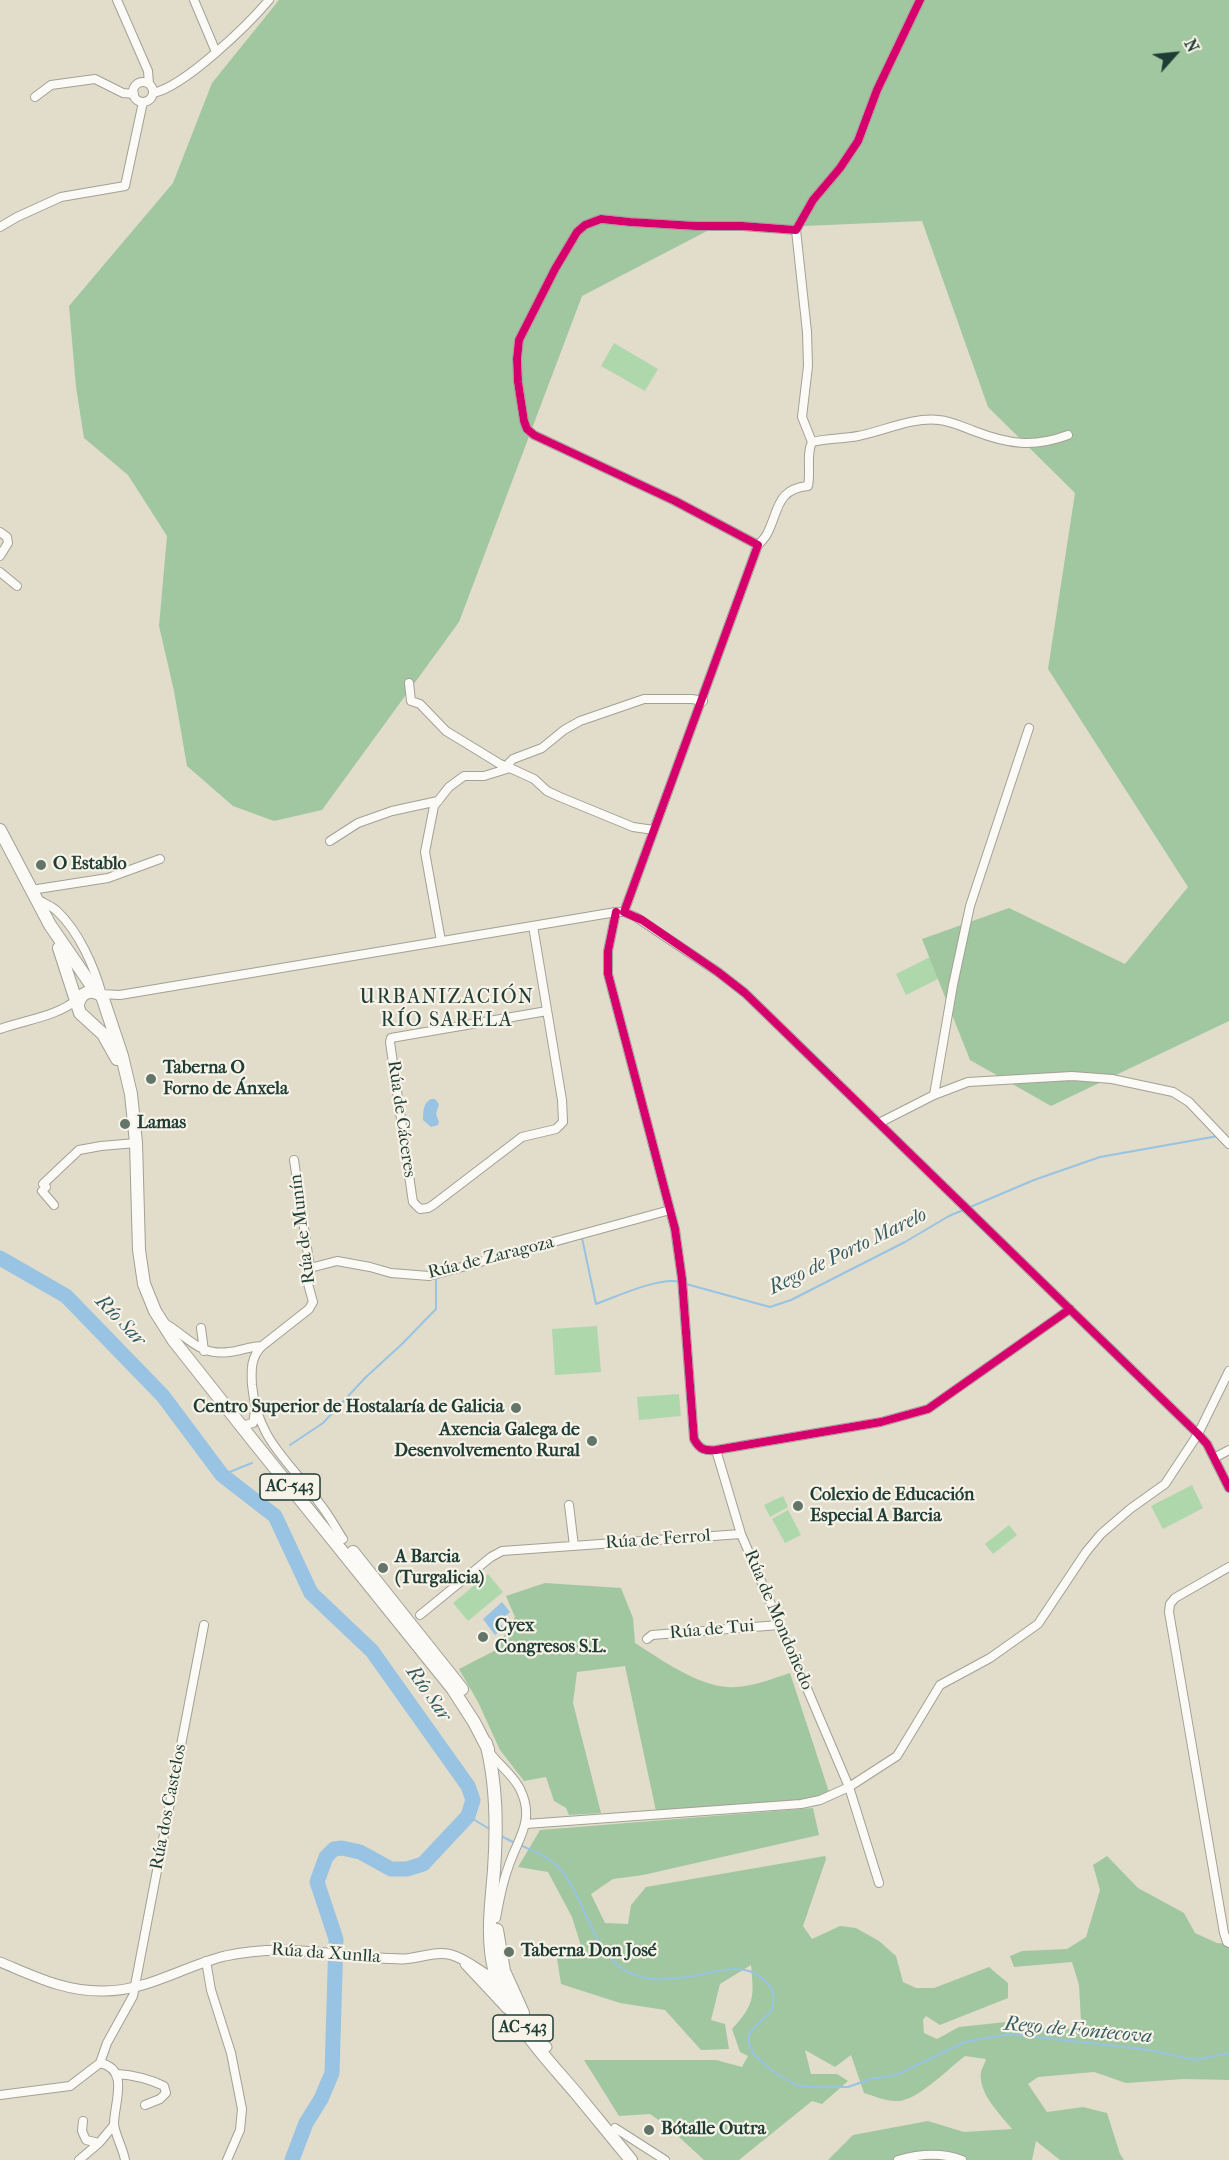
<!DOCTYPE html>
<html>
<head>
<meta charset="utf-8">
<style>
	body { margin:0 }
	#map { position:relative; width:1229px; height:2160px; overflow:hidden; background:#e2dccb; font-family:"IM FELL French Canon",serif }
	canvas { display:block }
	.north { position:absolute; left:1145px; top:24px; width:60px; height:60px; -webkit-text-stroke:4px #f7f3e8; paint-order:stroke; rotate:63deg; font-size:16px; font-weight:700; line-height:24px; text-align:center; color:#1f3d34 }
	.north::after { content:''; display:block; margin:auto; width:21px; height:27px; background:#1f3d34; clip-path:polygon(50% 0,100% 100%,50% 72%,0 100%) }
</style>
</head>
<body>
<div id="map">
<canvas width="1229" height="2160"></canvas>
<div class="north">N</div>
</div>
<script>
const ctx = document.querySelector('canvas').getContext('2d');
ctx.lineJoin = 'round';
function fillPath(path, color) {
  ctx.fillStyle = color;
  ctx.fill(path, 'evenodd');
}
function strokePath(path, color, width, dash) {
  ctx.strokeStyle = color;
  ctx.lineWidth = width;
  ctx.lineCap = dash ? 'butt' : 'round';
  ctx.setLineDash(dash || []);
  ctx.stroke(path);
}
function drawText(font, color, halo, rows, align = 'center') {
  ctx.font = font + ' "IM FELL French Canon",serif';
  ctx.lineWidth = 4.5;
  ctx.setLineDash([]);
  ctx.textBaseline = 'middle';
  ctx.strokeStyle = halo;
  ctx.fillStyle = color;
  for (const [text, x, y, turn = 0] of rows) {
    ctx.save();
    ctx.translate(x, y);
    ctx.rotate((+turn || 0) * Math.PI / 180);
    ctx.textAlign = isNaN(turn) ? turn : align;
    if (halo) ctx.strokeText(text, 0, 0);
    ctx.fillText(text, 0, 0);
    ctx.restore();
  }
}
const green = new Path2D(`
	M614 343 658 369 645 391 601 366Z
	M936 954 946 975 906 995 896 974Z
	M597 1326 601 1372 555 1375 552 1329Z
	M679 1394 681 1416 639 1420 637 1397Z
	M1192 1485 1203 1508 1163 1529 1151 1506Z
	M783 1496 788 1507 770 1517 764 1505Z
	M788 1510 801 1535 785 1543 772 1519Z
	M1009 1525 1017 1535 993 1554 985 1544Z
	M488 1574 503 1592 468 1621 453 1603Z`);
const forest = new Path2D(`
	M279 0H1229V1021L1051 1106 970 1060 922 939 1009 908 1125 964 1188 887 1048 669 1075 493 988 407 922 221 709 230 582 296 459 622 322 810 274 821 233 806 187 766 174 691 159 626 167 536 128 475 84 438 76 387 69 306 173 183 212 83Z
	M545 1583 621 1588 633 1618 635 1643C660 1659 697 1685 727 1687 747 1689 771 1679 790 1673L829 1792 800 1801 656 1811 625 1666 577 1672 573 1703 601 1813 569 1815 566 1808 554 1801 546 1777 524 1781 500 1750 478 1702 459 1669 496 1650 515 1617 506 1596Z
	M813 1808 819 1835 643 1875 613 1879 591 1894 605 1923 628 1924 631 1905 646 1887 825 1856 826 1859 803 1926 812 1939 840 1926 856 1928 879 1941 896 1956 903 1982 916 1988H934L989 1967 1008 1983V1998L940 2025 926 2016 923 2020 924 2033 937 2039 959 2027 1006 2022 1004 2032 1013 2027 1071 2029 1081 2021 1079 1985 1072 1962 1014 1967 1010 1956 1022 1951 1067 1949 1086 1937 1100 1890 1093 1865 1107 1856 1138 1888 1184 1913 1195 1933 1217 1943 1229 1944V2080L1184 2079 1126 2083 1094 2072 1038 2077 1028 2084 1047 2112 1083 2107 1107 2113 1120 2154 1124 2160H1060L1036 2141 1032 2160H828L853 2135 928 2121 964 2132 1012 2129C1001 2115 978 2094 981 2072 982 2068 985 2063 986 2059L965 2056C949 2068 915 2103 896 2101 885 2101 874 2096 864 2093L851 2055 835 2067 805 2050 811 2074H837L848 2081 822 2104 812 2101 739 2160H704L666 2125 650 2114 619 2116 584 2060H716L742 2067 748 2056 740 2052 732 2029C755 2004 754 1997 751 1965L720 1984 711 2020 725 2024 729 2049 701 2050 665 2010 620 2003 561 1984 557 1958 581 1946 572 1917 548 1872 518 1867 540 1830Z`);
const water = new Path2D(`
	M431 1099H435L439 1104 436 1114 439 1122 438 1125 431 1127 423 1120C423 1112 423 1103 431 1099Z
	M502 1602 510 1612 499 1622 504 1628 495 1635 483 1619Z`);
const stream = new Path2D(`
	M579 1239 582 1238 596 1304C615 1297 661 1276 680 1282
	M686 1284 770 1307 791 1300 905 1242 949 1216 1034 1180 1100 1157 1218 1136
	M290 1445 323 1423 365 1378 402 1344 436 1309V1278L568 1242
	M222 1475 252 1463
	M468 1816 491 1830
	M501 1836 515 1843
	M520 1845C533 1851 549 1857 559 1868 589 1900 591 1965 642 1977 655 1981 673 1979 687 1977 711 1974 740 1960 762 1978 766 1982 771 1986 773 1992 774 1997 773 2005 772 2010L750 2032 748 2043 755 2056 774 2072 796 2085 810 2087H848L871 2079 896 2075 965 2042 1010 2034 1150 2050 1195 2060 1229 2053`);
const river = new Path2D(`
	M0 1258 66 1296 163 1396 222 1475 275 1516 311 1593 372 1651 468 1786 473 1800 468 1816 423 1864 407 1869H391L360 1852 342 1848 334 1849 326 1857 317 1882 336 1939 332 2073 321 2099 306 2123 292 2160`);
const minor = new Path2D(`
	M117 0 148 71 149 84
	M194 0 216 52
	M920 0 877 90 858 141 840 168 813 200 796 230 807 332 808 366 802 417 812 442C827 438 842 439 858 436 884 431 912 417 939 420 951 421 963 427 974 431 1008 444 1033 448 1068 435
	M133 92a10 10 0 1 1 20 0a10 10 0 1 1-20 0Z
	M153 93C184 87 248 25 269 0
	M35 97 51 85 95 79 123 93 134 94
	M0 227 17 217 61 197 125 186 143 102
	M0 532 7 537 8 543 0 556
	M758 545C761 542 765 538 767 534 779 511 776 489 808 486 811 472 806 454 812 442
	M0 572 17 586
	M409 683 411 701 420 704 446 731 500 764 510 768
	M1029 728 970 906 953 985 934 1095 968 1082 1072 1076 1112 1079 1173 1092 1189 1102 1229 1144
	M654 830 633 827 560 797 547 791 534 779 510 768 509 763 513 759 542 748 564 730 580 721 644 699H692L703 701
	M330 841 358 823 392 811 438 801
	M31 890 108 878 160 859
	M37 899C43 903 52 906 57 911 79 932 94 966 102 995
	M616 912 608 951V974L675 1229 682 1279 694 1439C700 1450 705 1451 716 1450L881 1422 928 1409 1070 1309
	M624 912 758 545 675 501 534 435 527 429 524 421 518 382 517 359 519 340 555 269 577 232 585 225 601 219 630 222 696 226H742L796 230
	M533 926 562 1100 563 1122 556 1129 522 1137 433 1205 428 1208 420 1209 413 1202 412 1196 390 1042 391 1038 547 1011
	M441 941 425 852 434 806 449 787 464 776H484L510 768
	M100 994 120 995 616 912H624L636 917 718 972 745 993 1198 1434 1207 1444 1229 1488
	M0 1029C25 1020 59 1016 79 998
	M879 1123 934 1095
	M294 1160 310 1268 307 1280 313 1302 309 1309 262 1346C251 1357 251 1369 252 1385 257 1441 290 1461 320 1504 329 1515 335 1527 343 1539
	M54 1205 42 1191 46 1187 43 1184 79 1150 101 1146 136 1143
	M310 1268 337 1261 370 1267 391 1273 429 1276 670 1210
	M166 1324C189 1338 200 1356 229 1352 240 1351 251 1346 262 1346
	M201 1328 204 1351
	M245 1425 253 1423 255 1412
	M1214 1458 1229 1450
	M569 1505 574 1546
	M1229 1567 1175 1598 1170 1604 1169 1612 1224 1933 1227 1942 1229 1943
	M420 1615 491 1557 502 1551 741 1534
	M647 1639 652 1635 779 1625
	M490 1753C500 1766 513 1775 520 1789 536 1821 517 1839 508 1868 502 1884 499 1901 496 1918
	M526 1824 801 1804 820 1800 849 1787 741 1534 716 1450
	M879 1883 849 1787 897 1756 940 1685 990 1658 1038 1624 1086 1552 1101 1534 1130 1509 1165 1484 1198 1434 1229 1371
	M206 1961 211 1990 231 2053 242 2109 240 2130 227 2160
	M100 2063C130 2069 114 2103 114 2124 115 2135 123 2148 125 2160
	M117 2074C134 2075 149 2079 164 2086L166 2093 160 2099 145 2105
	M0 2095 70 2086 100 2063 107 2043 133 1996 204 1625
	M83 2121 82 2131 86 2140 99 2143 114 2125
	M615 2128 665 2160
	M79 2160 99 2143
	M898 2160C919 2154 941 2152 962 2160`);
const tertiary = new Path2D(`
	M0 1962C34 1976 65 1992 104 1991 147 1991 184 1966 225 1956 289 1942 340 1958 402 1959 417 1959 437 1950 452 1955 466 1959 478 1970 491 1977
	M465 1964 507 2009
	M493 1976 488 1980 491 1989 498 1987 501 1982
	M526 2025 547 2047`);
const primary = new Path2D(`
	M0 830 50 925 96 992
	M59 948 80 1013 103 1034 117 1059
	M78 1005C80 992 92 988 102 996L122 1056 131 1094 136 1143 139 1250 144 1284 155 1311 174 1341 254 1442 452 1688 474 1722 488 1749
	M353 1552 462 1689
	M486 1743C497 1784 497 1827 494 1870 492 1896 488 1924 491 1951 496 2007 541 2052 576 2093 594 2115 613 2138 631 2160
	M497 1930 504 1971 523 2013`);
const cycleway = new Path2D(`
	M920 0 877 90 858 141 840 168 813 200 796 230 742 226H696L630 222 601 219 585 225 577 232 555 269 519 340 517 359 518 382 524 421 527 429 534 435 675 501 758 545 624 912 642 920 718 972 745 993 1198 1434 1207 1444 1229 1488
	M616 912 608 951V974L675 1229 682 1279 694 1439C700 1450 705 1451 716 1450L881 1422 928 1409 1070 1309`);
const markers = [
	[41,865,6,"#637569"],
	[151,1079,6,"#637569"],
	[125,1124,6,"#637569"],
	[516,1408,6,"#637569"],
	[592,1441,6,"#637569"],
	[798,1506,6,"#637569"],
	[383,1568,6,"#637569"],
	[483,1637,6,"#637569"],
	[509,1952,6,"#637569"],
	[649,2130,6,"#637569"]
];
const shields = [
	[290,1487,60],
	[523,2028,60]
];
const shieldNames = [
	["AC-543",290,1487],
	["AC-543",523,2028]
];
const poiNames = [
	["O Establo",53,865],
	["Taberna O",163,1069],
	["Forno de Ánxela",163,1090],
	["Lamas",137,1124],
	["Centro Superior de Hostalaría de Galicia",504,1408,"right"],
	["Axencia Galega de",580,1431,"right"],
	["Desenvolvemento Rural",580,1452,"right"],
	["Colexio de Educación",810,1496],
	["Especial A Barcia",810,1517],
	["A Barcia",395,1558],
	["(Turgalicia)",395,1579],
	["Cyex",495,1627],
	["Congresos S.L.",495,1648],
	["Taberna Don José",521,1952],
	["Bótalle Outra",661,2130]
];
const streetNames = [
	["Rúa de Cáceres",401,1119,82],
	["Rúa de Munín",303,1229,-97],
	["Rúa de Zaragoza",491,1258,-14],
	["Rúa de Ferrol",658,1540,-4],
	["Rúa de Mondoñedo",778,1620,67],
	["Rúa de Tui",712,1630,-5],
	["Rúa dos Castelos",169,1807,-79],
	["Rúa da Xunlla",326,1954,4]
];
const neighbourhoodNames = [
	["URBANIZACIÓN",447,998],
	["RÍO SARELA",447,1021]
];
const waterNames = [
	["Rego de Porto Marelo",848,1252,-26],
	["Río Sar",120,1321,46],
	["Río Sar",428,1694,55],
	["Rego de Fontecova",1078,2031,5]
];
fillPath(green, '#afd7ac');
fillPath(forest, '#a1c7a0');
fillPath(water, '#98c3e2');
strokePath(stream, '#98c3e2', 2);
strokePath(river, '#98c3e2', 15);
strokePath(minor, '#a1a196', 10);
strokePath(tertiary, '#a1a196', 11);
strokePath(primary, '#a1a196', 14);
strokePath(minor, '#fbfaf7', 8);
strokePath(tertiary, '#fbfaf7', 9);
strokePath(primary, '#fbfaf7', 12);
strokePath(cycleway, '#d6006c', 8);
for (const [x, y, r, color] of markers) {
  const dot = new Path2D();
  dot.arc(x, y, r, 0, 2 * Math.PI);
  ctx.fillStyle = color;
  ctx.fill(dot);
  strokePath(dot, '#f7f3e8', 2);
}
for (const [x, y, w] of shields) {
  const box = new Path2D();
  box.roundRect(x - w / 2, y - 13, w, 26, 4.5);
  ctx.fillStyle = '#f7f3e8';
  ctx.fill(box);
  strokePath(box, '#1f3d34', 1.5);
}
drawText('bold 16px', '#1f3d34', null, shieldNames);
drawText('bold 18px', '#1f3d34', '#f7f3e8', poiNames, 'left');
drawText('18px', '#1f3d34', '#f7f3e8', streetNames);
ctx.letterSpacing = '1.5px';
drawText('20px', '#1f3d34', '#f7f3e8', neighbourhoodNames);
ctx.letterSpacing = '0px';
drawText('italic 20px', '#355c62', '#f7f3e8', waterNames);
</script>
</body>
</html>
